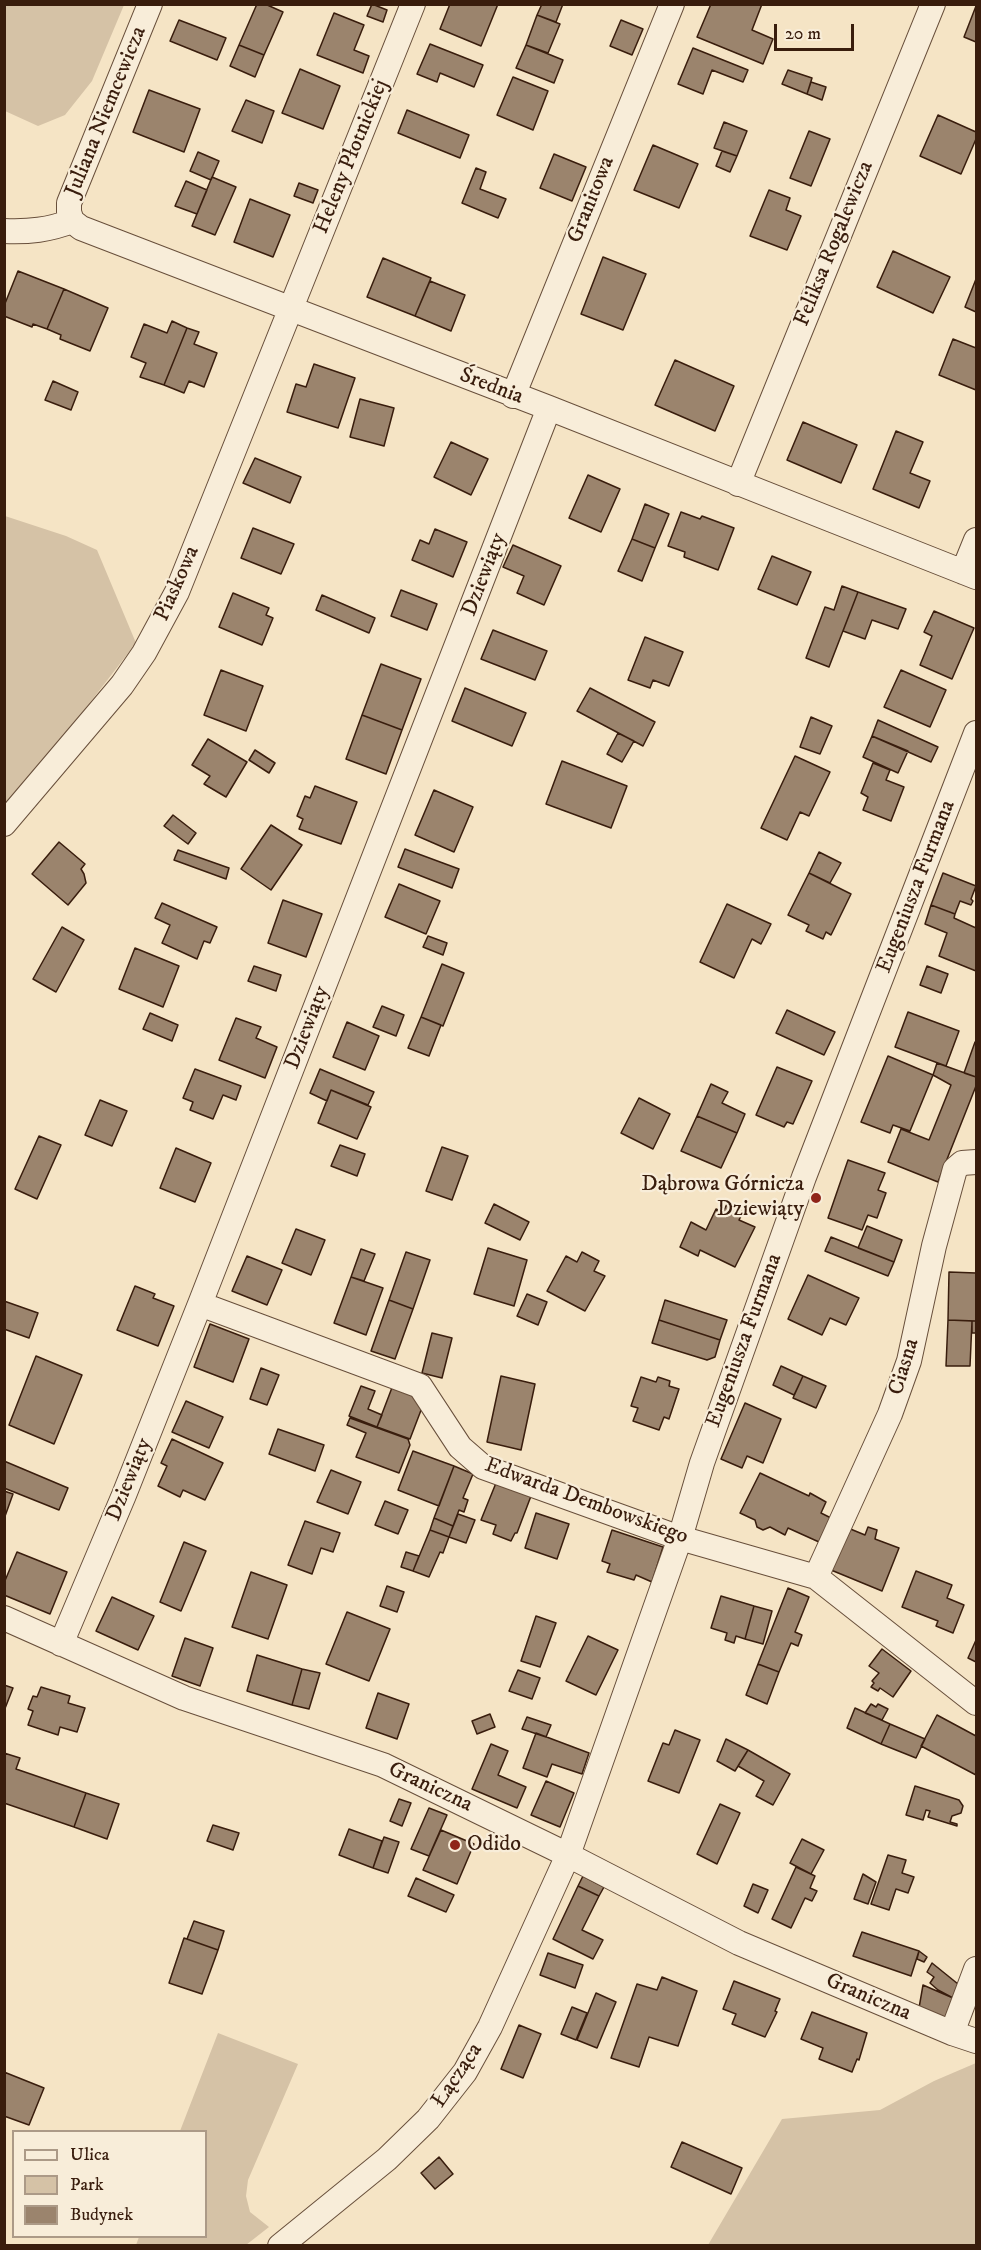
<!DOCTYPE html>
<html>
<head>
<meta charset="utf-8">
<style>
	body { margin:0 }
	#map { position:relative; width:981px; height:2250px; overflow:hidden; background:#f5e4c5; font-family:"IM FELL DW Pica",serif }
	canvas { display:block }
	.frame { position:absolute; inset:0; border:6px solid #391d0d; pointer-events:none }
	.legend { position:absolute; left:12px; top:2130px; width:195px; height:108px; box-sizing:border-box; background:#f8edd9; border:2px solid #ac9a87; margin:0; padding:8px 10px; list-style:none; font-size:18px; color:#391d0d }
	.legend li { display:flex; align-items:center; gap:12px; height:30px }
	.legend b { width:30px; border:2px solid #ac9a87 }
	.scale { position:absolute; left:774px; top:24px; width:80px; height:27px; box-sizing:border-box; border:3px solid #391d0d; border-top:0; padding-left:8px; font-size:18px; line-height:21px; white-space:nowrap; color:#391d0d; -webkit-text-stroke:4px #f8edd9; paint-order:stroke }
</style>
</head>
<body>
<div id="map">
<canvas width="981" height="2250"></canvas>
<div class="frame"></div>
<ul class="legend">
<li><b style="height:8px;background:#f8edd9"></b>Ulica</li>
<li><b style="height:16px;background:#d5c2a6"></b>Park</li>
<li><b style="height:16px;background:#9b846d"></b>Budynek</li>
</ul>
<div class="scale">20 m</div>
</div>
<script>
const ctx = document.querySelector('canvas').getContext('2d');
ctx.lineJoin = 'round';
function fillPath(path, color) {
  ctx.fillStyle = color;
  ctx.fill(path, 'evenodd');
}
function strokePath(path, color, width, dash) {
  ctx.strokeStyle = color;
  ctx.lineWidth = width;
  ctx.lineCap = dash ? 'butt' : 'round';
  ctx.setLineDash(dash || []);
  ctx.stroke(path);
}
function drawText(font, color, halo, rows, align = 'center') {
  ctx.font = font + ' "IM FELL DW Pica",serif';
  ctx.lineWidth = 4.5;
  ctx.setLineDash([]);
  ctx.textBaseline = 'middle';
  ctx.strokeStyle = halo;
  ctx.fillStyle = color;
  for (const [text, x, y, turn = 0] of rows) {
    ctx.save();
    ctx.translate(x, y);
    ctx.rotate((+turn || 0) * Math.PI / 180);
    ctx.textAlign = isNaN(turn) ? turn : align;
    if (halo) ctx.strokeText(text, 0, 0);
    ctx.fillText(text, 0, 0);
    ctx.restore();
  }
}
const green = new Path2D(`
	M5 4 124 5 92 81 65 115 38 126 5 111Z
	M5 516 66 536 97 550 136 643 61 740 5 807Z
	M218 2033 298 2064 248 2180 246 2196 250 2212 269 2227 246 2245H136L139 2237 206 2236V2132L180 2131Z
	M976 2063V2245H708L782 2119 880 2110 934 2081Z`);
const building = new Path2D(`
	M257 4H265L283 12 264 55 239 45Z
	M372 4 387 10 383 22 367 16Z
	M450 4H498L481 46 440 29Z
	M542 4H563L556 22 537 15Z
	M711 4H762L752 30 773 39 763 64 697 37Z
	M976 6V42L964 37Z
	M334 13 364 25 354 50 369 56 363 73 317 55Z
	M537 15 560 24 548 53 526 45Z
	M179 20 226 38 217 60 170 41Z
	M621 20 643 29 632 55 610 46Z
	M430 44 483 65 474 87 440 73 437 82 417 74Z
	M239 45 264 55 255 77 230 66Z
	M526 45 563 60 554 83 516 68Z
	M693 48 748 70 743 82 712 70 703 94 678 84Z
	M300 69 340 86 323 129 282 113Z
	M788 70 812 78 807 94 782 84Z
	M513 77 548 91 533 130 497 115Z
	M811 82 826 87 822 100 807 94Z
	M149 90 200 109 184 152 133 132Z
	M246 100 274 111 262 143 232 131Z
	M407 110 469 135 460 158 398 133Z
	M938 115 976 132V139L961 174 920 156Z
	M724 122 747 131 737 156 714 148Z
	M809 131 830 139 811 186 790 178Z
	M653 145 698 164 679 208 634 190Z
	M722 151 737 156 730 172 716 166Z
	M198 152 219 161 211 180 190 171Z
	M554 154 586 167 572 201 540 188Z
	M476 168 486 172 480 189 506 199 498 218 462 203Z
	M212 177 236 187 215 235 192 226Z
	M186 181 207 190 197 214 175 206Z
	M299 183 318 190 313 203 294 196Z
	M769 190 790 198 786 210 801 216 787 250 750 236Z
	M250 199 290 215 273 257 234 242Z
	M893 251 950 277 933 313 877 287Z
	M603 257 646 274 623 330 581 314Z
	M383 258 431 278 415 316 367 297Z
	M18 271 64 289 47 329 33 324 32 327 4 316V306Z
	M976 279V312L965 307Z
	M430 281 465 295 451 331 415 316Z
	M64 289 108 308 90 351 60 339 61 335 47 329Z
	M172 321 187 328 164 385 140 377 146 363 131 357 144 324 167 333Z
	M187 328 199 332 194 344 217 353 204 387 189 381 184 393 164 385Z
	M953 339 976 348V390L939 375Z
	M675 360 734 386 715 431 655 405Z
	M314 364 355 378 338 428 287 412 296 384 306 387Z
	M53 381 78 392 71 410 45 400Z
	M360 399 394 408 384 446 350 437Z
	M803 422 857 445 841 483 787 460Z
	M896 431 923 442 910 473 930 481 919 508 873 489Z
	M451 442 488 459 471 495 434 477Z
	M255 458 301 477 290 503 243 483Z
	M588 475 620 489 601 532 569 518Z
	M645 504 669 514 655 548 632 539Z
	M681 512 700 519 702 516 734 528 718 570 684 557 685 552 668 546Z
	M253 528 294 544 281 574 241 558Z
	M435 529 467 542 453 577 412 560 420 540 429 544Z
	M632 539 655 548 642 581 618 571Z
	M513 545 561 566 544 605 517 593 524 576 503 567Z
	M772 556 811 572 797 605 758 589Z
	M842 586 858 592 829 667 806 658 825 607 834 610Z
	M401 590 437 604 427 630 391 616Z
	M858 592 906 609 898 629 872 620 865 639 843 631Z
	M233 593 269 608 266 615 273 618 262 645 219 627Z
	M322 595 375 618 369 633 316 610Z
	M934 611 974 628 952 679 920 665 932 636 924 632Z
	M493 630 547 651 535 680 481 659Z
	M645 637 683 652 669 686 653 680 650 688 628 680Z
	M381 664 421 679 402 730 362 715Z
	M221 670 263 686 246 731 204 715Z
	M901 670 946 690 930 727 884 707Z
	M465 688 526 713 512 746 452 721Z
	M590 688 655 722 643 746 577 711Z
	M362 715 402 730 386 774 346 759Z
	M811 717 832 726 820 754 800 747Z
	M878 720 938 747 931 762 872 736Z
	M618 733 634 741 622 762 607 754Z
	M872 736 908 751 898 773 863 757Z
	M208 739 247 762 226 797 204 784 210 776 192 765Z
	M255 750 275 763 269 773 249 760Z
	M795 756 830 772 809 816 800 812 787 840 761 828Z
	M562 761 627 786 611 828 546 804Z
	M873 763 890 770 886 780 904 787 891 821 863 810 868 797 861 793Z
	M315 786 357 802 341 844 299 829 303 819 297 816 305 796 310 798Z
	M434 790 473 807 454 852 415 835Z
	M173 815 196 833 188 844 164 826Z
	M271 825 302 845 271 890 241 869Z
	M59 842 85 864 81 869 84 874 86 883 68 905 32 874Z
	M405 849 459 869 452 888 398 867Z
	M178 850 229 868 226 879 174 860Z
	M819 852 841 863 830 883 809 873Z
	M809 873 851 894 831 935 826 932 823 939 806 931 809 925 788 915Z
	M943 873 976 886 971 899 973 901 971 905 960 901 955 914 931 905Z
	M399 884 440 901 426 934 385 917Z
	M283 900 322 914 306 957 268 943Z
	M162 903 217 927 210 943 204 941 197 959 162 943 170 925 155 918Z
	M727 904 771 924 761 944 752 939 734 978 700 962Z
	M931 905 955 914 954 918 976 928V971L939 956 947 933 925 924Z
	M62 927 84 940 56 992 33 979Z
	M428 936 447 943 443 955 423 947Z
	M135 948 179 966 163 1007 119 989Z
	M442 964 464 973 443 1026 421 1017Z
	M254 966 281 975 276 991 248 981Z
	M927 966 948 974 941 993 920 985Z
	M382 1006 404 1015 396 1036 373 1027Z
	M787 1010 835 1032 824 1055 776 1033Z
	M908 1012 959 1031 946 1066 895 1047Z
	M150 1013 178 1025 172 1041 143 1029Z
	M421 1017 441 1025 429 1056 408 1048Z
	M236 1018 261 1027 256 1038 277 1047 265 1078 219 1060Z
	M347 1022 379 1036 365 1070 333 1057Z
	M975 1042 976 1043V1077L964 1073Z
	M888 1056 933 1075 910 1131 893 1125 890 1133 861 1122Z
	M937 1063 976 1077V1086L938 1182 888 1162 901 1129 929 1140 951 1085 933 1075Z
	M777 1067 812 1081 793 1124 787 1122 784 1127 756 1115Z
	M195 1069 241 1086 236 1100 223 1095 213 1119 190 1110 193 1102 183 1098Z
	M320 1069 374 1092 368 1105 331 1090 327 1101 310 1093Z
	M711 1084 728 1092 722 1103 745 1114 737 1133 697 1116Z
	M331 1090 371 1107 357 1139 318 1123Z
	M639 1098 670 1114 653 1149 621 1133Z
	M100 1100 127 1111 112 1146 85 1135Z
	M697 1116 737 1133 721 1168 681 1151Z
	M39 1136 61 1145 37 1199 15 1189Z
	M340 1145 365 1154 357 1176 331 1166Z
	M442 1147 468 1156 452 1200 426 1191Z
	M176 1148 211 1163 195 1202 160 1188Z
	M848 1160 885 1173 878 1190 886 1193 877 1218 868 1215 862 1230 828 1218Z
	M494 1204 529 1222 520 1240 485 1223Z
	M727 1204 743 1212 739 1220 755 1227 735 1267 700 1250 698 1256 680 1247 691 1222 706 1230 716 1209 723 1212Z
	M867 1226 902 1240 894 1262 858 1248Z
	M296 1229 325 1240 311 1275 282 1263Z
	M831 1237 894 1262 888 1276 825 1251Z
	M488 1248 527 1260 514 1306 474 1294Z
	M361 1249 375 1254 364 1281 351 1277Z
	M406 1252 430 1260 413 1309 389 1300Z
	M582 1252 599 1261 594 1271 605 1276 585 1311 547 1291 566 1256 577 1262Z
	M247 1256 282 1270 267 1305 232 1291Z
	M949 1272 976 1273V1321L948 1320Z
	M808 1275 859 1298 846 1325 830 1318 822 1335 788 1319Z
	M351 1277 383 1288 366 1335 334 1323Z
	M135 1286 155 1294 153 1298 174 1306 158 1346 117 1330Z
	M527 1294 547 1302 538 1325 517 1316Z
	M389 1300 413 1309 395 1359 371 1351Z
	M665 1300 727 1320 720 1340 659 1320Z
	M4 1301 38 1313 29 1338 4 1329Z
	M659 1320 720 1340 715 1357 707 1360 652 1343Z
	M948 1320 972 1321 970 1366H946Z
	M972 1321H976V1333H972Z
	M210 1324 249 1339 233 1382 194 1367Z
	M432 1333 452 1338 442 1378 422 1373Z
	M36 1356 82 1375 54 1444 9 1425Z
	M781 1366 803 1376 794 1395 773 1385Z
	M261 1368 279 1375 267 1405 250 1399Z
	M501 1376 535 1384 521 1450 487 1442Z
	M803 1376 826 1386 816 1408 793 1398Z
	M641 1377 656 1382 658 1377 670 1381 669 1386 679 1389 669 1419 664 1417 659 1430 633 1421 638 1408 631 1406Z
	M393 1385 418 1395 423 1405 410 1439 377 1427Z
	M361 1386 375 1391 368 1409 382 1415 377 1427 349 1416Z
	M186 1401 223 1417 209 1448 172 1432Z
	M745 1403 781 1419 763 1463 747 1456 742 1468 721 1459Z
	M350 1418 408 1439 410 1445 399 1473 356 1457 366 1433 347 1425Z
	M278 1429 324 1445 315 1471 269 1454Z
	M172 1439 223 1463 205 1500 183 1490 180 1497 158 1486 167 1466 161 1463Z
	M413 1451 454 1466 439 1506 398 1490Z
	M4 1461 68 1488 59 1510 4 1488Z
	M454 1466 473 1474 463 1498 468 1500 464 1512 459 1510 453 1526 434 1518Z
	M331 1470 361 1482 348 1514 317 1502Z
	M760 1473 809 1496 810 1493 826 1502 821 1513 831 1518 819 1542 788 1528 785 1535 770 1527 763 1530 757 1527 755 1520 740 1513Z
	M496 1483 531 1496 517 1533H515L511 1541 493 1534 496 1525 481 1520Z
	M4 1491 13 1494 4 1519Z
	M385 1501 408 1510 398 1534 375 1525Z
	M536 1513 569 1524 557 1559 525 1548Z
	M458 1514 475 1520 466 1543 449 1537Z
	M434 1518 453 1526 449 1537 430 1530Z
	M305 1521 340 1533 333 1552 321 1548 312 1574 288 1565Z
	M868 1527 877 1530 875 1539 899 1548 882 1591 831 1570 848 1528 865 1535Z
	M430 1530 449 1537 443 1553 440 1552 429 1577 413 1571Z
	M612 1530 663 1547 652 1582 636 1575 634 1580 607 1572 610 1564 602 1561Z
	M184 1542 206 1551 181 1611 160 1602Z
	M17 1552 67 1572 50 1614 4 1595V1583Z
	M406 1552 419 1556 413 1571 401 1567Z
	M916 1571 952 1585 947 1598 964 1605 953 1633 936 1626 938 1621 902 1607Z
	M251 1572 287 1585 268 1639 232 1627Z
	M387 1586 404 1592 397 1612 380 1606Z
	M788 1588 809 1597 795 1632 802 1635 798 1646 791 1643 779 1672 758 1664Z
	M721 1596 754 1606 745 1639 736 1636 734 1643 725 1640 727 1633 711 1628Z
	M112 1597 154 1616 138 1650 96 1631Z
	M754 1606 772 1611 763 1644 745 1639Z
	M347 1612 390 1629 369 1681 326 1664Z
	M536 1616 556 1623 540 1667 521 1661Z
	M588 1636 618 1650 596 1695 566 1681Z
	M185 1638 213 1648 200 1686 172 1676Z
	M976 1640V1662L968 1658Z
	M882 1649 911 1671 893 1697 880 1688 878 1691 871 1687 874 1683 872 1681 879 1673 869 1666Z
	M257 1655 302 1669 292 1705 247 1691Z
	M758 1664 779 1672 767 1704 746 1695Z
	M302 1669 320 1673 309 1709 292 1705Z
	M518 1670 540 1678 532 1699 509 1691Z
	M4 1685 13 1688 4 1711Z
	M41 1687 70 1696 68 1703 85 1708 77 1732 60 1727 58 1735 28 1725 33 1711 28 1709 33 1696 37 1697Z
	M378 1693 409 1704 397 1739 366 1728Z
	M871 1704 876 1707 878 1704 888 1709 882 1720 865 1713Z
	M855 1708 890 1724 881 1744 847 1728Z
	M490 1714 495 1727 477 1734 472 1721Z
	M937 1715 976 1736V1775L921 1746Z
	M527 1717 551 1725 546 1737 522 1729Z
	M890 1724 925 1739 916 1758 881 1744Z
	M675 1730 700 1740 679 1793 648 1781 663 1743 669 1745Z
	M536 1733 589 1753 582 1774 552 1764 547 1777 523 1768Z
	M726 1739 748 1750 735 1771 717 1761Z
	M491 1744 508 1751 498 1775 526 1787 517 1808 472 1789Z
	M748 1750 790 1774 773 1805 756 1796 764 1781 738 1766Z
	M4 1753 20 1758 16 1769 86 1793 74 1827 4 1803Z
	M546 1781 574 1793 560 1827 531 1815Z
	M915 1786 959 1800 963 1806 961 1813 952 1816 950 1822 957 1824V1826L928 1817 930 1811 926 1810 923 1820 906 1815Z
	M86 1793 119 1804 107 1839 74 1827Z
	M399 1799 411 1803 402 1826 390 1821Z
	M720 1804 740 1813 717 1864 697 1854Z
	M429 1808 447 1815 429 1856 411 1849Z
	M213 1825 239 1833 233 1850 207 1841Z
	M349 1829 382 1841 373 1868 339 1855Z
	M441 1830 474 1844 457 1884 423 1870Z
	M384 1837 399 1842 388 1873 373 1868Z
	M802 1839 824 1850 811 1874 790 1863Z
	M888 1855 906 1860 902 1873 914 1877 908 1893 896 1889 889 1910 871 1904Z
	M796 1867 815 1876 810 1888 817 1891 812 1901 805 1898 791 1928 772 1919Z
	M863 1874 876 1882 868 1904 854 1899Z
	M583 1876 604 1887 599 1896 578 1886Z
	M416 1878 454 1895 446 1912 408 1896Z
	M753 1884 768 1890 758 1913 744 1906Z
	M578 1886 599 1896 582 1930 603 1940 593 1959 553 1939Z
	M194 1921 224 1931 218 1950 187 1939Z
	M862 1932 919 1951 911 1976 853 1956Z
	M184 1938 218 1950 202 1994 169 1983Z
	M919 1951 927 1957 924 1962 917 1959Z
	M548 1953 583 1965 575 1988 540 1975Z
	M932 1963 958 1984 953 1998 938 1990 930 1983 934 1977 927 1972Z
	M662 1977 697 1991 678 2046 649 2037 639 2067 611 2058 637 1984 657 1990Z
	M734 1981 780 1999 775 2011 777 2012 765 2037 732 2024 736 2014 723 2009Z
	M923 1985 953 1998 945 2018 919 2008Z
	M596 1993 616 2002 597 2048 577 2040Z
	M572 2007 587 2013 576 2040 561 2034Z
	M812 2012 867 2033 859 2060 857 2059 852 2072 819 2059 823 2048 801 2039Z
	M519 2025 541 2034 523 2078 501 2069Z
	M4 2072 44 2088 29 2125 4 2116Z
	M682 2142 742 2168 731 2194 671 2167Z
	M439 2157 453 2174 435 2189 421 2173Z`);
const minor = new Path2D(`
	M72 221 81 228 549 408 976 577
	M72 221 69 212V203L150 4
	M4 231C29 232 49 230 72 221
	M513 396 672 4
	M738 484 933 4
	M963 572 976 540
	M4 824 122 685 144 653 177 592 413 4
	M200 1304 420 1386 460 1447 483 1467 680 1538 816 1577 976 1703
	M816 1577 890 1414 909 1361 934 1246 955 1169 962 1163 976 1162
	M4 1618 184 1698 383 1765 568 1855 739 1943 952 2033 976 2041
	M61 1644 124 1495 200 1304 549 408
	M952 2033 976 1969
	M280 2246 387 2159 428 2119 465 2072 490 2027 568 1855 680 1538 702 1463 804 1177 976 733`);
const markers = [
	[816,1198,6,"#8f2418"],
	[455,1845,6,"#8f2418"]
];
const streetNames = [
	["Juliana Niemcewicza",107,112,-68],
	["Heleny Płotnickiej",352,157,-68],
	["Granitowa",592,200,-68],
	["Feliksa Rogalewicza",835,244,-68],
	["Średnia",491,387,21],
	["Dziewiąty",485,575,-69],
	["Piaskowa",178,584,-66],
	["Eugeniusza Furmana",917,887,-69],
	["Dziewiąty",308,1028,-69],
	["Eugeniusza Furmana",745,1341,-70],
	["Ciasna",905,1367,-73],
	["Dziewiąty",130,1480,-68],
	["Edwarda Dembowskiego",586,1502,20],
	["Graniczna",430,1788,25],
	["Graniczna",868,1998,23],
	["Łącząca",458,2076,-56]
];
const poiNames = [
	["Dąbrowa Górnicza",804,1185],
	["Dziewiąty",804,1210],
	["Odido",467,1845,"left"]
];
fillPath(green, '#d5c2a6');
fillPath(building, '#9b846d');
strokePath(building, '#391d0d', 1.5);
strokePath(minor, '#684f3b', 26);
strokePath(minor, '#f8edd9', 24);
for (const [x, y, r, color] of markers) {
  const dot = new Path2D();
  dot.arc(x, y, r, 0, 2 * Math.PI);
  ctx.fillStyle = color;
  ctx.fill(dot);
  strokePath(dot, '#f8edd9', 2);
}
drawText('22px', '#391d0d', '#f8edd9', streetNames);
drawText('22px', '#391d0d', '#f8edd9', poiNames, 'right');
</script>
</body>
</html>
